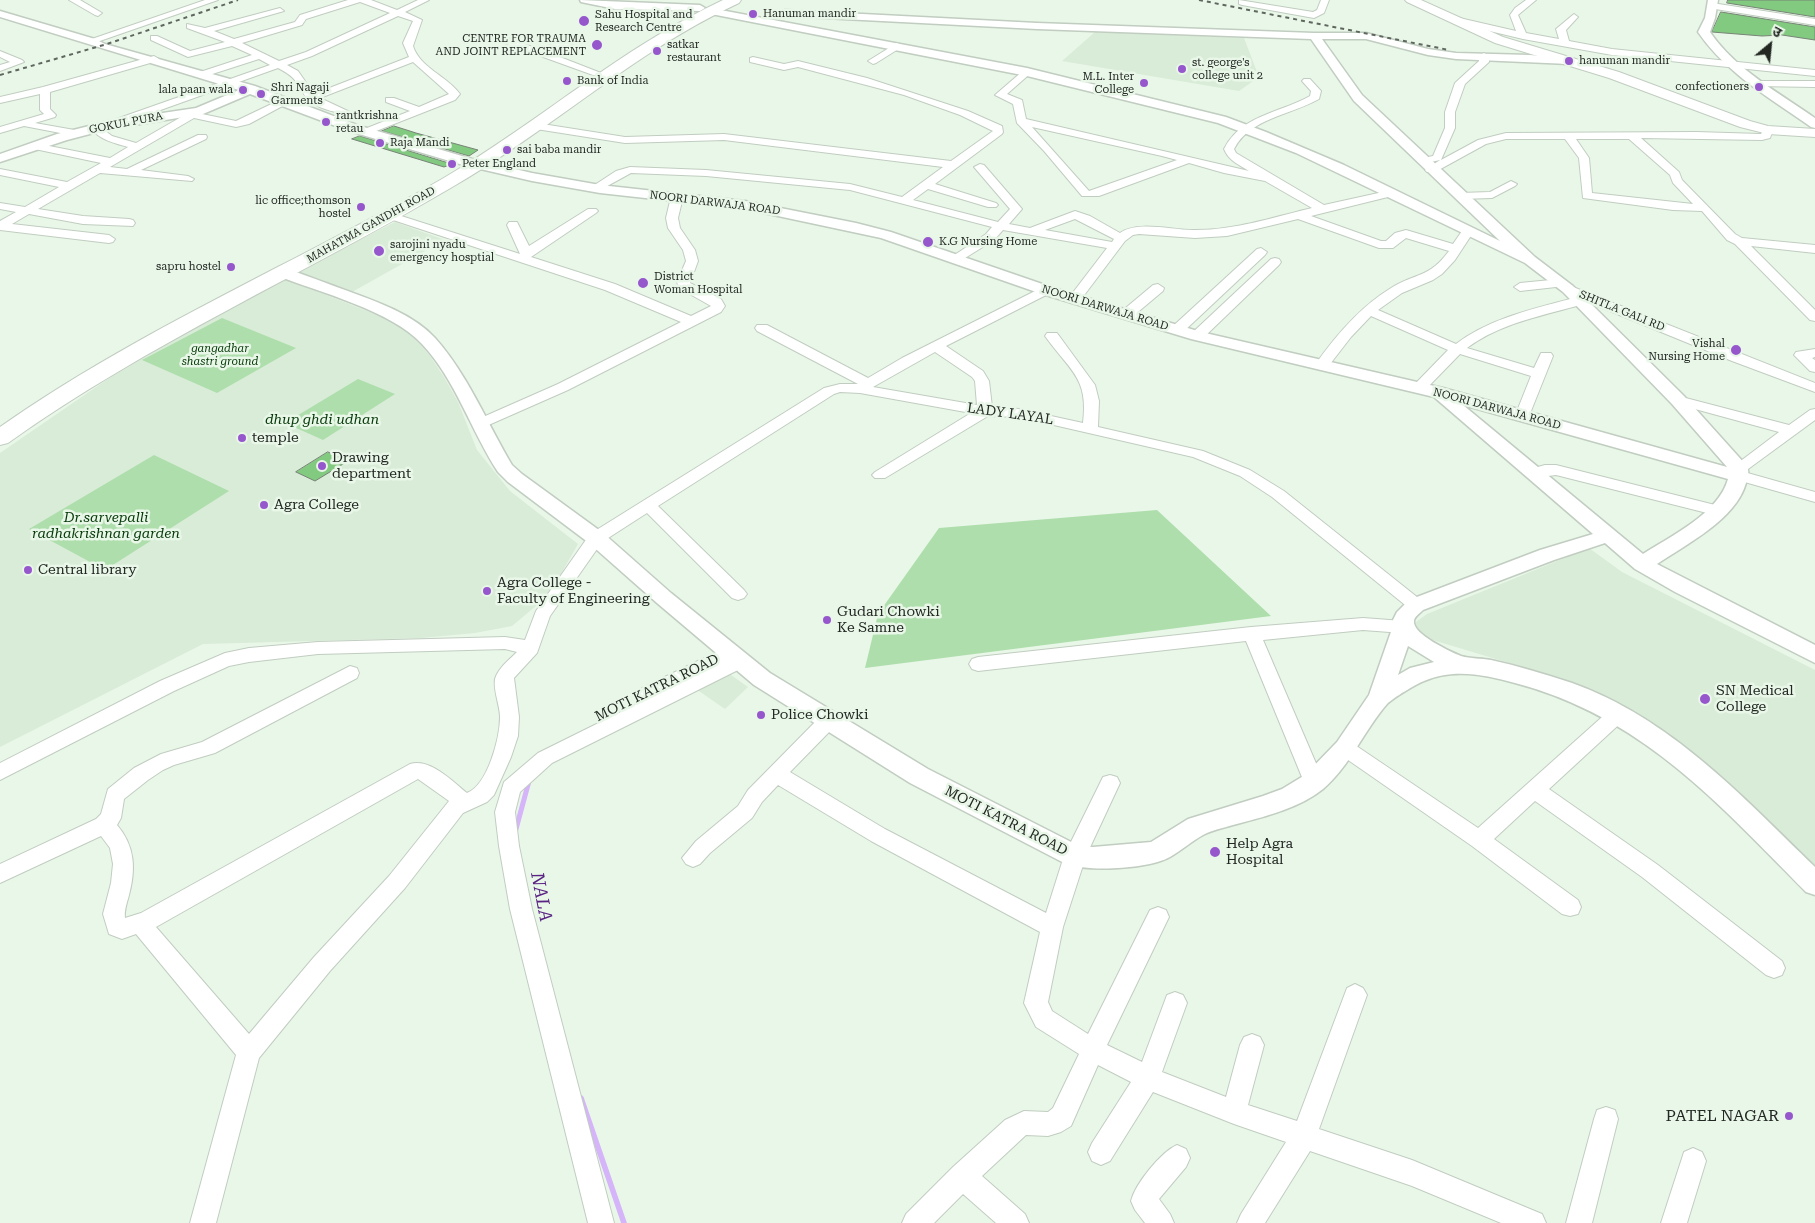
<!DOCTYPE html>
<html>
<head>
<meta charset="utf-8">
<style>
	body { margin:0 }
	#map { position:relative; width:1815px; height:1223px; overflow:hidden; background:#e9f7e8; font-family:"Roboto Serif","Noto Sans Devanagari",serif }
	canvas { display:block }
	.north { position:absolute; left:1745px; top:20px; width:50px; height:50px; -webkit-text-stroke:4px #e9f7e8; paint-order:stroke; rotate:28deg; font-size:14px; font-weight:700; line-height:20px; text-align:center; color:#232823 }
	.north::after { content:''; display:block; margin:auto; width:18px; height:22px; background:#232823; clip-path:polygon(50% 0,100% 100%,50% 72%,0 100%) }
</style>
</head>
<body>
<div id="map">
<canvas width="1815" height="1223"></canvas>
<div class="north">उ</div>
</div>
<script>
const ctx = document.querySelector('canvas').getContext('2d');
ctx.lineJoin = 'round';
function fillPath(path, color) {
  ctx.fillStyle = color;
  ctx.fill(path, 'evenodd');
}
function strokePath(path, color, width, dash) {
  ctx.strokeStyle = color;
  ctx.lineWidth = width;
  ctx.lineCap = dash ? 'butt' : 'round';
  ctx.setLineDash(dash || []);
  ctx.stroke(path);
}
function drawText(font, color, halo, rows, align = 'center') {
  ctx.font = font + ' "Roboto Serif",serif';
  ctx.lineWidth = 5;
  ctx.setLineDash([]);
  ctx.textBaseline = 'middle';
  ctx.strokeStyle = halo;
  ctx.fillStyle = color;
  for (const [text, x, y, turn = 0] of rows) {
    ctx.save();
    ctx.translate(x, y);
    ctx.rotate((+turn || 0) * Math.PI / 180);
    ctx.textAlign = isNaN(turn) ? turn : align;
    if (halo) ctx.strokeText(text, 0, 0);
    ctx.fillText(text, 0, 0);
    ctx.restore();
  }
}
const built = new Path2D(`
	M1095 32 1244 38 1259 77 1239 91 1062 61Z
	M395 222 445 240 352 292 297 271Z
	M285 279 380 316 410 332 430 356 444 377 458 402 477 450 510 491 578 544 549 595 512 626 475 633 421 638 203 644 0 747V453L150 350Z
	M1589 548 1622 572 1815 670V878L1644 723 1546 674 1426 638 1413 624 1427 614Z
	M724 670 748 687 725 709 696 689Z`);
const green = new Path2D(`
	M222 318 296 348 217 393 142 360Z
	M358 379 395 394 323 440 285 423Z
	M154 455 229 491 105 570 29 529Z
	M1157 510 1271 616 865 668 878 614 939 528Z`);
const streamFar1 = new Path2D(`
	M516 829 529 781`);
const stream = new Path2D(`
	M581 1098 624 1223`);
const building = new Path2D(`
	M1728 0H1815V17L1727 3Z
	M1721 12 1815 27V40L1782 35 1762 36 1712 32Z
	M394 126 416 133 478 150 469 156 382 131Z
	M360 136 452 164 444 167 352 139Z
	M328 452 348 461 315 481 296 472Z`);
const minor = new Path2D(`
	M69 0H80L102 13 98 16 95 15Z
	M205 0H218L94 43 91 44 86 41Z
	M348 0H371L397 10 418 0H429L405 12 422 20 413 46C420 68 447 76 460 94L455 100 366 135 361 132 362 130 410 111 386 102V98H394L419 107 449 94 413 62 320 98 352 113 333 123 328 120 339 113C328 110 314 107 307 98 294 82 299 79 278 68L113 127H105L104 125 105 123 270 65 259 59 203 77 200 76V72L252 55 232 46 188 57 151 40V36H157L190 51 225 42 187 28V24L205 28 280 8 284 11 214 31 234 39 295 22 300 15ZM360 2 390 13 306 52 279 61 242 43 302 25 306 19ZM398 16 413 21 403 43 409 57 314 94 298 71 287 65 312 56Z
	M1239 0 1313 12 1317 10 1321 0H1329L1324 13 1314 18 1242 5 1239 4Z
	M1526 0H1536L1518 15 1526 33 1559 39 1556 29 1574 14 1578 17 1566 30 1569 41 1612 49 1815 70V76L1612 55 1523 39 1452 22 1451 20 1455 17 1516 31 1510 15 1515 8Z
	M1712 3 1815 19V25L1709 8V4Z
	M499 35 538 49 569 39H575V43L547 52 601 73 599 75H593L496 40V36Z
	M897 43 902 46 900 48 876 63 873 64 868 61Z
	M0 51 22 60 24 62 0 71V65L10 62 0 57Z
	M1484 53 1489 56V62L1465 84 1455 112V128L1441 160 1478 140 1506 133 1696 132 1761 134 1764 128H1772L1773 130 1770 138 1762 140 1641 138 1679 172 1682 180 1735 234 1742 238 1815 245V253L1751 246 1815 310V321L1810 320 1735 244 1727 240 1702 211 1673 210 1583 198 1579 158 1565 139H1506L1486 144 1435 172H1427L1425 170 1440 160 1422 164 1417 161 1418 159 1433 156 1445 128V112L1455 83 1479 61V56ZM1576 139H1629L1670 175 1673 183 1693 204 1592 193 1589 158Z
	M154 56 159 59 157 61 50 92V109L56 115 55 117 35 123 80 131 81 133 80 135 76 136 24 126 0 133V127L44 114 40 110V94L0 103V97L43 87Z
	M753 57 784 64 798 61 867 78 968 111 1002 126 1003 132 1002 134 935 184 996 203 998 205 996 207H988L928 189 913 200 998 222 1010 209 974 167 980 164 984 165 1022 209 1009 224 1030 228 1075 211 1090 216 1120 233C1138 220 1175 231 1196 230 1235 230 1274 217 1312 208L1265 181 1224 173 1189 163 1099 196H1082L1044 151 1017 123 1013 104 995 95 1024 70 1027 69 1032 72 1007 94 1022 100 1026 119 1249 171C1239 165 1228 160 1224 149 1241 115 1280 113 1310 96L1311 91 1302 81 1304 79H1310L1321 91 1319 99C1291 115 1250 118 1234 149L1236 153 1324 205 1392 190 1396 191 1398 193 1396 195 1311 216 1381 241H1386L1395 233 1406 230 1453 244 1464 228H1472L1474 231 1455 260 1442 274 1433 280 1402 293 1378 310 1456 344C1490 318 1536 308 1578 297L1563 292 1562 289 1568 285 1815 383V392L1732 361 1585 301 1584 304C1545 315 1500 323 1467 348L1534 368 1541 353H1551L1553 356 1529 416 1527 419H1517L1515 416 1531 376 1460 354 1424 391H1414L1412 388 1414 385 1448 350 1371 316 1351 337 1327 368H1317L1315 365C1336 335 1360 307 1391 288 1417 272 1428 279 1449 251L1406 238 1393 248H1379L1298 219 1227 236 1195 238 1139 234 1133 235 1125 241 1079 302 1074 303 1068 299 1107 248 1003 230 994 240 957 263 953 262 951 259 953 256 986 234 992 227 850 190 706 176 631 173 600 190H592L590 188 616 171 630 167 706 170 850 184 902 197 943 167 724 140 625 143 536 129 531 126 536 123 625 137 724 134 951 161 993 131 960 115 904 95 798 67 784 70 750 62V58ZM1032 127 1162 156 1177 160 1089 191ZM1075 219 1114 239 1112 242 1045 230Z
	M1757 81H1815V87L1754 86V82Z
	M284 98 289 101 288 103 249 124 236 127 194 118 110 167 127 169 198 135H206L207 137 206 139 141 170 188 176 194 179 192 181 100 173 38 209 83 216 129 219 133 220 135 223 133 226 83 224 29 214 12 224 109 235 115 239 113 242 109 243 0 230V221L16 212 0 209V203L25 207 59 187 0 175V169L67 182 101 163 30 148 29 146 30 144 34 143 110 158 128 147C114 143 101 140 91 129L92 127H100L112 136 136 143 195 109H203L204 111 202 114 236 121Z
	M1511 181 1517 184 1515 186 1492 198 1460 199 1454 196 1460 193 1490 192Z
	M677 194 683 197 678 218 680 228 695 250 698 261 690 283 721 299 725 306 721 312 568 390 484 427H474L472 424 474 421 558 384 681 322 605 290 387 218 385 216 387 214H395L520 254 507 225 509 222H517L529 246 588 209H596L598 211 596 213 531 257 615 284 691 316 711 306 679 288 677 282 686 261 683 250 668 228 666 218 671 197Z
	M1261 248 1267 252 1265 255 1182 333H1172L1170 330 1172 327 1257 249Z
	M1275 258 1279 259 1281 262 1279 265 1202 339H1192L1190 336 1192 333 1271 259Z
	M1561 279 1567 283 1565 286 1520 291 1514 287 1520 283Z
	M1158 284 1164 288 1163 291 1132 317H1122L1120 314 1122 311 1153 285Z
	M1045 286 1051 290 1050 293 946 346 983 371 989 381 992 407 1019 409 1083 423C1089 377 1069 370 1045 336L1047 333H1057L1095 385 1099 401 1098 427 1203 451 1250 470 1284 491 1422 601 1425 605 1422 609 1416 611 1410 609 1272 497 1240 476 1193 457 1019 417 988 416 885 478H875L872 475 875 472 971 413 860 393 840 392 834 394 658 506 744 590 747 594 744 598 738 600 732 598 647 513 602 542 550 616 537 653 514 678 519 717 518 736 511 757 494 795 487 802 463 813 405 888 330 971 259 1058 216 1223H190L236 1055 136 934 122 939 109 934 103 914 111 883 113 864 110 848 101 836 0 883V864L96 819 101 814 108 789 134 768 161 754 202 742 350 666 357 668 359 673 357 678 215 753 174 765 163 770 148 780 124 799 121 818 117 825C135 846 136 869 129 895 127 903 124 910 125 918L141 913 410 764C430 758 452 781 467 793 488 785 500 737 500 717 500 706 493 690 495 679 498 668 510 659 517 652L505 649 318 654 249 662 229 666 174 691 0 780V763L160 681 225 653 249 648 318 642 505 637 525 640 536 611 590 534 824 388 840 384H858L757 331 755 328 757 325H767L868 378 902 358ZM935 352 972 377 975 381 977 405 873 387ZM418 779 449 801 389 876 314 957 249 1034 156 927Z
	M1815 349V357L1812 358 1815 360V372L1810 371 1794 355 1796 352Z
	M1678 396 1789 425 1810 410 1815 409V420L1744 472 1815 492V502L1734 479 1731 476 1734 472 1731 469 1734 466 1779 432 1673 403 1671 400 1673 397Z
	M1545 465H1556L1719 506 1725 507 1727 511 1725 515 1719 516 1556 475 1532 478 1527 476 1524 473 1527 470Z
	M1363 618 1403 621 1409 623 1412 627 1409 631 1403 633 1363 630 1263 640 1324 782 1321 788 1314 790 1307 788 1304 782 1246 641 978 671 972 669 969 664 972 659 978 657 1251 627Z
	M729 646 735 648 738 653 737 655 746 656 749 661 746 666 552 763 520 792 515 812 519 846 532 909 614 1223H588L510 909 499 846 495 812 504 782 538 753 647 699 642 698 640 693 642 688Z
	M1618 707 1625 709 1627 714 1625 719 1549 789 1658 865 1782 961 1785 968 1782 975 1774 978 1766 975 1642 877 1535 801 1494 839 1578 900 1581 907 1578 914 1570 916 1562 914 1472 846 1338 753 1335 748 1338 743 1345 740 1352 743 1478 828 1611 709Z
	M828 714 835 716 838 721 835 726 790 772 885 829 1046 913 1064 856 1103 777 1110 775 1117 777 1120 783 1086 856 1063 927 1048 1002 1052 1011 1088 1034 1150 910 1158 907 1166 910 1169 917 1107 1045 1142 1062 1167 995 1175 992 1183 995 1187 1003 1162 1072 1226 1097 1240 1045 1244 1037 1252 1034 1260 1037 1264 1045 1248 1105 1297 1121 1347 988 1355 984 1363 988 1367 995 1319 1129 1412 1160 1542 1214 1546 1223H1501L1412 1186 1310 1151 1265 1223H1237L1241 1214 1286 1142 1234 1124 1153 1092 1110 1161 1101 1165 1092 1161 1088 1152 1092 1143 1131 1082 1098 1065 1071 1126 1061 1132 1048 1136 1026 1135 982 1176 1025 1214 1029 1223H996L963 1194 934 1223H902L906 1214 953 1167 1005 1120 1024 1111 1048 1112 1053 1108 1079 1054 1036 1027 1024 1003 1040 932 871 841 778 785 762 802 752 818 710 853 700 864 693 867 686 864 682 858 696 841 738 806 748 790 821 716Z
	M1606 1107 1615 1110 1618 1119 1592 1223H1566L1594 1119 1597 1110Z
	M1177 1145 1186 1149 1190 1158 1186 1167 1159 1199 1170 1214 1174 1223H1145L1135 1210 1131 1201C1135 1184 1161 1152 1177 1145Z
	M1693 1148 1702 1152 1706 1161 1687 1223H1661L1684 1152Z`);
const tertiary = new Path2D(`
	M580 0 700 5 705 8 700 11 615 9 581 2Z
	M1708 0H1718L1715 18 1710 32C1736 70 1778 92 1815 118V128L1811 127C1770 98 1727 74 1698 32L1705 18Z
	M710 8 1027 68 1226 117 1266 132 1344 165 1500 241 1354 101 1311 39 1037 29 785 16 780 13 785 10 1037 23 1314 33H1366L1428 49 1456 53 1530 55 1573 59 1575 61 1573 63 1569 64 1456 59 1428 55 1366 39H1322L1362 95 1535 257 1573 286 1684 396 1746 465C1750 471 1748 476 1746 483 1736 519 1687 544 1657 564L1815 645V663L1675 592 1635 569 1605 543 1554 560 1423 610C1420 613 1414 617 1414 621 1412 634 1451 652 1461 656 1471 659 1481 658 1491 660 1518 666 1545 674 1572 683 1670 718 1742 796 1815 867V895L1806 892C1718 803 1641 716 1515 683 1485 675 1454 668 1424 681 1416 684 1393 698 1387 704 1364 730 1351 765 1323 789 1298 809 1263 817 1233 825 1223 828 1212 830 1203 835 1192 841 1182 850 1170 857 1149 869 1089 872 1066 864L910 783 754 685 657 603 589 543 508 482 498 472C471 431 456 380 422 344 392 311 319 292 278 276L275 273 278 270 283 268C298 272 312 278 326 283 360 296 410 310 435 338 468 375 487 423 512 465L522 474 603 533 671 593 770 673 928 769 1079 846 1093 847 1151 842 1188 819 1263 796 1282 789 1305 775 1337 742 1369 695 1393 626V620L1397 612 1409 600 1540 550 1593 534 1434 397 1191 339 1039 293 881 238 745 209 600 193 532 181 463 165 349 131 250 94 203 114 109 129 67 140 0 162V154L57 134 109 121 196 108 239 90 0 17V11L95 39 105 44 255 86 357 125 472 159 532 173 600 185 745 201 856 223 891 232 1051 287 1201 332 1443 388 1727 467 1672 404 1563 292 1525 263 1296 153 1218 123 1027 76 706 13 705 11ZM1463 405 1728 479C1719 513 1671 536 1643 554ZM1408 646 1434 662 1410 668 1398 675Z`);
const secondary = new Path2D(`
	M1405 0H1421L1503 37 1619 72 1750 121 1768 126 1815 129V137L1768 134 1740 127 1609 78 1495 43 1407 2Z`);
const trunk = new Path2D(`
	M723 0H741L739 3C635 51 552 129 454 186 307 273 148 343 8 443L0 445V427C138 330 296 263 442 179 538 123 622 47 723 0Z`);
const rail = new Path2D(`
	M1199 0 1449 50
	M0 75 107 44 238 0`);
const markers = [
	[753,14,5,"#9657cd"],
	[584,21,6,"#9657cd"],
	[597,45,6,"#9657cd"],
	[657,51,5,"#9657cd"],
	[1569,61,5,"#9657cd"],
	[1182,69,5,"#9657cd"],
	[567,81,5,"#9657cd"],
	[1144,83,5,"#9657cd"],
	[1759,87,5,"#9657cd"],
	[243,90,5,"#9657cd"],
	[261,94,5,"#9657cd"],
	[326,122,5,"#9657cd"],
	[380,143,5,"#9657cd"],
	[507,150,5,"#9657cd"],
	[452,164,5,"#9657cd"],
	[361,207,5,"#9657cd"],
	[928,242,6,"#9657cd"],
	[379,251,6,"#9657cd"],
	[231,267,5,"#9657cd"],
	[643,283,6,"#9657cd"],
	[1736,350,6,"#9657cd"],
	[242,438,5,"#9657cd"],
	[322,466,5,"#9657cd"],
	[264,505,5,"#9657cd"],
	[28,570,5,"#9657cd"],
	[487,591,5,"#9657cd"],
	[827,620,5,"#9657cd"],
	[1705,699,6,"#9657cd"],
	[761,715,5,"#9657cd"],
	[1215,852,6,"#9657cd"],
	[1789,1116,5,"#9657cd"]
];
const farPoinames = [
	["Hanuman mandir",763,14],
	["Sahu Hospital and",595,15],
	["Research Centre",595,28],
	["CENTRE FOR TRAUMA",586,39,"right"],
	["AND JOINT REPLACEMENT",586,52,"right"],
	["satkar",667,45],
	["restaurant",667,58],
	["hanuman mandir",1579,61],
	["st. george's",1192,63],
	["college unit 2",1192,76],
	["M.L. Inter",1134,77,"right"],
	["College",1134,90,"right"],
	["Bank of India",577,81],
	["confectioners",1749,87,"right"],
	["Shri Nagaji",271,88],
	["Garments",271,101],
	["lala paan wala",233,90,"right"],
	["rantkrishna",336,116],
	["retau",336,129],
	["Raja Mandi",390,143],
	["sai baba mandir",517,150],
	["Peter England",462,164],
	["lic office;thomson",351,201,"right"],
	["hostel",351,214,"right"],
	["K.G Nursing Home",939,242],
	["sarojini nyadu",390,245],
	["emergency hosptial",390,258],
	["sapru hostel",221,267,"right"],
	["District",654,277],
	["Woman Hospital",654,290],
	["Vishal",1725,344,"right"],
	["Nursing Home",1725,357,"right"]
];
const farStreetnames = [
	["GOKUL PURA",126,123,-11],
	["NOORI DARWAJA ROAD",715,203,7],
	["MAHATMA GANDHI ROAD",371,225,-29],
	["NOORI DARWAJA ROAD",1105,308,17],
	["SHITLA GALI RD",1622,311,22],
	["NOORI DARWAJA ROAD",1497,409,15]
];
const farParknames = [
	["gangadhar",220,349],
	["shastri ground",220,362]
];
const streetNames = [
	["LADY LAYAL",1010,414,8],
	["MOTI KATRA ROAD",657,688,-26],
	["MOTI KATRA ROAD",1006,821,27]
];
const parkNames = [
	["dhup ghdi udhan",322,420],
	["Dr.sarvepalli",106,518],
	["radhakrishnan garden",106,534]
];
const poiNames = [
	["temple",252,438],
	["Drawing",332,458],
	["department",332,474],
	["Agra College",274,505],
	["Central library",38,570],
	["Agra College -",497,583],
	["Faculty of Engineering",497,599],
	["Gudari Chowki",837,612],
	["Ke Samne",837,628],
	["SN Medical",1716,691],
	["College",1716,707],
	["Police Chowki",771,715],
	["Help Agra",1226,844],
	["Hospital",1226,860]
];
const nearPoinames = [
	["PATEL NAGAR",1779,1116]
];
const nearWaternames = [
	["NALA",541,897,79]
];
fillPath(built, '#d9ecd8');
fillPath(green, '#aedeac');
strokePath(streamFar1, '#d5b4f9', 5);
strokePath(stream, '#d5b4f9', 5.5);
fillPath(building, '#83ca81');
strokePath(building, '#778376', 1);
strokePath(minor, '#c0cdc0', 2);
strokePath(tertiary, '#c0cdc0', 3);
strokePath(secondary, '#c0cdc0', 2);
strokePath(trunk, '#c0cdc0', 2);
fillPath(minor, '#fff');
fillPath(tertiary, '#fff');
fillPath(secondary, '#fff');
fillPath(trunk, '#fff');
strokePath(rail, '#5f675f', 2, [4, 4]);
for (const [x, y, r, color] of markers) {
  const dot = new Path2D();
  dot.arc(x, y, r, 0, 2 * Math.PI);
  ctx.fillStyle = color;
  ctx.fill(dot);
  strokePath(dot, '#e9f7e8', 2);
}
drawText('11px', '#232823', '#e9f7e8', farPoinames, 'left');
drawText('11px', '#232823', '#e9f7e8', farStreetnames);
drawText('italic 11px', '#043807', '#e9f7e8', farParknames);
drawText('14px', '#232823', '#e9f7e8', streetNames);
drawText('italic 14px', '#043807', '#e9f7e8', parkNames);
drawText('14px', '#232823', '#e9f7e8', poiNames, 'left');
drawText('16px', '#232823', '#e9f7e8', nearPoinames, 'right');
drawText('italic 18px', '#592283', '#e9f7e8', nearWaternames);
</script>
</body>
</html>
